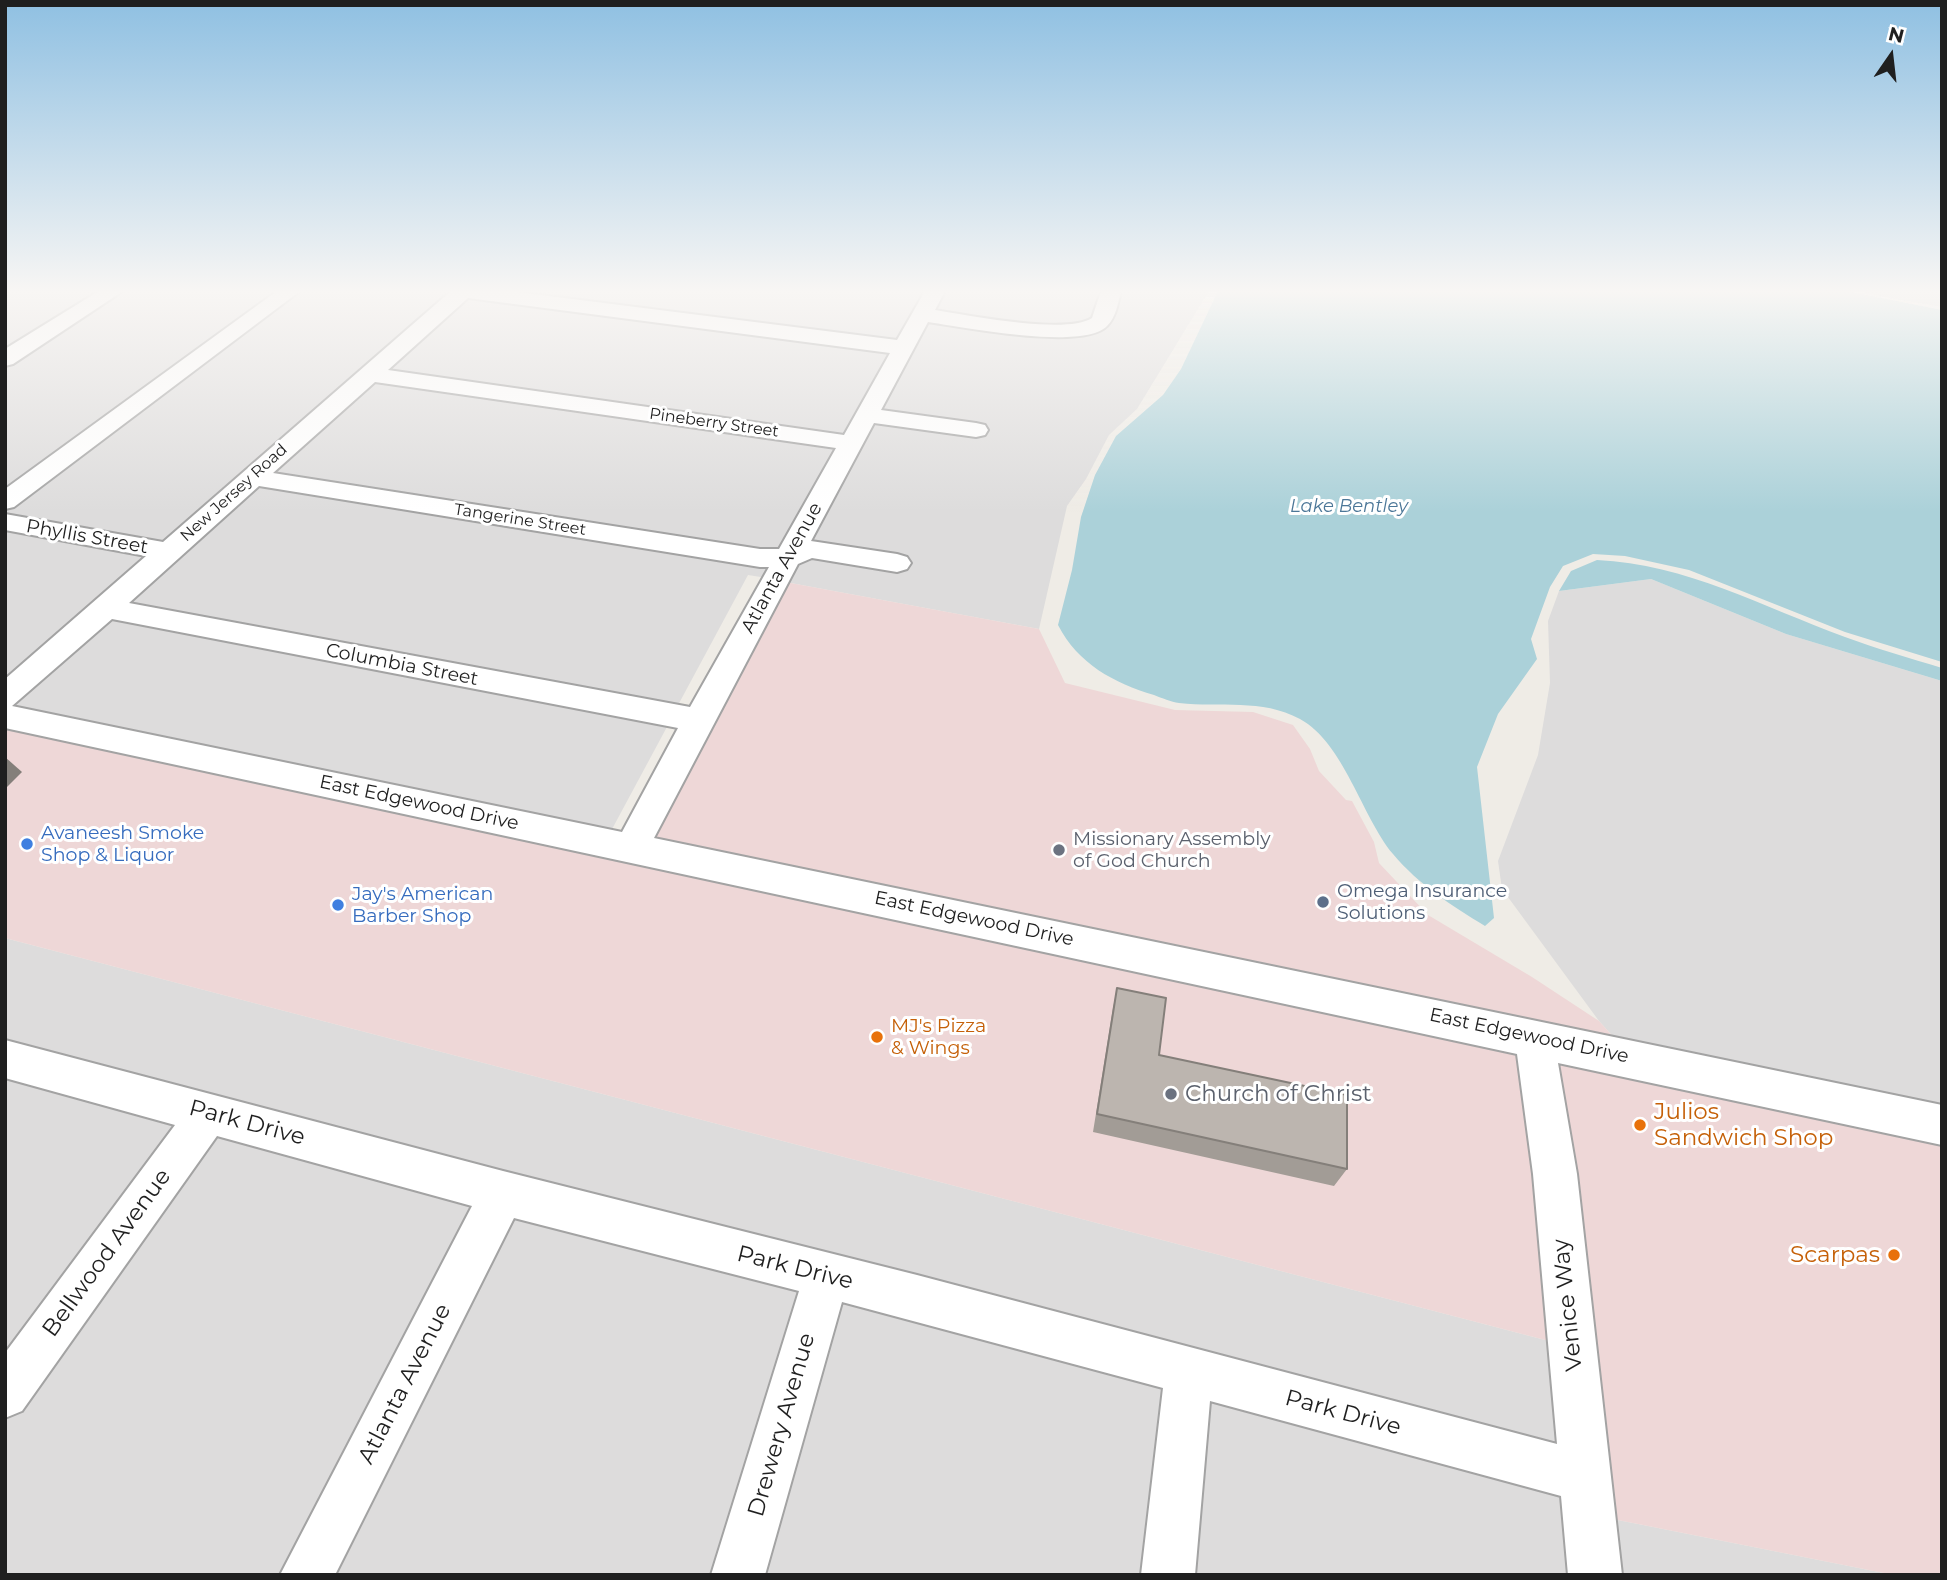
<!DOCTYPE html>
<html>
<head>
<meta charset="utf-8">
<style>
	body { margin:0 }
	#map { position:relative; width:1947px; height:1580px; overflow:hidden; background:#efece6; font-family:Montserrat,sans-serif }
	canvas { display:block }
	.frame { position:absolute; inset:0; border:7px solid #1f1f1f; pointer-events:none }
	.north { position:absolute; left:1856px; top:21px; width:70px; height:70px; -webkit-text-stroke:5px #fff; paint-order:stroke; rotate:14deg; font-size:19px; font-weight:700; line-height:28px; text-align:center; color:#1f1f1f }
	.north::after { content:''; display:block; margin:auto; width:24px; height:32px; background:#1f1f1f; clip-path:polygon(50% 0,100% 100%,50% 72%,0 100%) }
</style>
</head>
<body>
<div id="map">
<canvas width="1947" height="1580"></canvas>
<div class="frame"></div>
<div class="north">N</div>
</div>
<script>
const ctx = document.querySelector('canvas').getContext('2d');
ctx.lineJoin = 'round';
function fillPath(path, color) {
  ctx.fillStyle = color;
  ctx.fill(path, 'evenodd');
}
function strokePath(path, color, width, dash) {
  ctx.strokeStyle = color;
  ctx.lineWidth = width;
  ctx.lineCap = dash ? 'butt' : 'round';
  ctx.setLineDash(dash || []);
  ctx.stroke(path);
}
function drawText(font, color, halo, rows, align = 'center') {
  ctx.font = font + ' Montserrat,sans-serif';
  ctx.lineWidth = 6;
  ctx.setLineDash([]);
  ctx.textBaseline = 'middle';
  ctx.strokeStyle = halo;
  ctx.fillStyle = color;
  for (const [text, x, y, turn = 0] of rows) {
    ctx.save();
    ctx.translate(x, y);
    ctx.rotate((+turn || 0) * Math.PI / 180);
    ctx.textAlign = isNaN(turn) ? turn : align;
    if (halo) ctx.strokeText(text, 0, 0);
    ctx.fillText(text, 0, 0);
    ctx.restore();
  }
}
const residential = new Path2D(`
	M5 291H105L5 354Z
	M120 291H283L5 494V363Z
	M298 291H456L168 544 5 515V508Z
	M494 291H928L899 343Z
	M943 291H1104L1095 319 1089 324 1058 327 932 312Z
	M1119 291H1209L1137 409 1109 435 1086 479 1067 506 1039 629 785 582 794 565 810 556 903 571 909 558 806 543 872 421 982 436 986 425 877 411 927 320 1067 336 1082 335 1099 331 1109 321Z
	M1859 291H1942V307L1894 299Z
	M465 296 894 351 846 436 381 371Z
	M371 380 840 447 782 551 763 552 266 473Z
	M253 485 774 565 767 578 748 575 677 707 123 603Z
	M5 530 153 557 5 687Z
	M1651 579 1786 634 1942 681V1110L1617 1041 1599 1021 1502 889 1498 861 1538 755 1550 683 1548 621 1559 591Z
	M106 618 276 651 668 725 611 831 6 705Z
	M5 938 1553 1342 1564 1449 512 1176 5 1041Z
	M5 1077 184 1125 5 1370Z
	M210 1132 480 1207 287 1575H5V1419Z
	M508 1214 805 1291 719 1575H326Z
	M836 1299 1169 1389 1149 1575H758Z
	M1204 1398 1568 1496 1576 1575H1187Z
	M1608 1518 1894 1575H1615Z`);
const commercial = new Path2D(`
	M785 582 1039 629 1065 683 1175 710 1253 712 1293 725 1310 749 1319 771 1346 800 1352 801 1374 842 1379 863 1428 915 1532 977 1599 1021 1617 1041 649 839Z
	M5 727 1521 1049 1553 1342 5 938Z
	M1551 1055 1942 1140V1575H1894L1608 1518Z`);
const water = new Path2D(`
	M1218 291H1846L1942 310V662L1845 632 1689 570 1625 556 1593 554 1563 566 1550 587 1531 639 1537 659 1498 714 1477 767 1494 918 1485 926C1451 905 1419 885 1393 854 1362 817 1344 743 1300 719 1261 698 1221 708 1179 703 1171 702 1162 698 1154 695 1114 683 1078 664 1058 625L1072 570 1081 517 1095 475 1116 436 1163 395 1181 369Z
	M1597 560C1686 564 1763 607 1845 637 1877 649 1910 658 1942 668V681L1786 634 1651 579 1559 591 1571 571Z`);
const minor = new Path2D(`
	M99 291H123L13 364 5 366V349Z
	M277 291H300L14 507 5 509V489Z
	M451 291H509L897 340 925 291H945L935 310C967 315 1067 335 1092 318L1101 291H1121C1118 303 1116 317 1107 326 1084 351 962 327 928 322L881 410 976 423 985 425 988 430 985 435 976 437 874 423 811 541 897 554 907 557 911 563 907 569 897 572 812 558 798 564 654 838 1942 1105V1145L1558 1063 1577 1174 1622 1575H1568L1561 1496 1210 1401 1195 1575H1141L1163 1388 842 1302 765 1575H711L799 1291 514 1218 335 1575H280L472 1206 217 1136 22 1411 5 1418V1353L175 1125 5 1078V1040L503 1171 917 1275 1557 1444 1533 1174 1517 1054 5 728V679L146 556 5 530V514L163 542ZM468 298 890 353 844 435 388 370ZM375 382 836 448 779 549H760L273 473ZM259 486 760 567H769L690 707 129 603ZM112 619 678 728 622 832 12 706Z`);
const wall = new Path2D(`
	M1117 988 1159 1055 1347 1169 1334 1186 1093 1132 1113 1008Z`);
const shadedWall = new Path2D(`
	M5 757 22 772 5 789Z`);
const building = new Path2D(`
	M1117 988 1166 998 1159 1055 1347 1095V1169L1097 1114Z`);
const markers = [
	[27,844,7,"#3f7fe0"],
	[1059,850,7,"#6b7280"],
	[1323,902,7,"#5c6f8a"],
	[338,905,7,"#3f7fe0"],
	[877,1037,7,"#e8710a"],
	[1171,1094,7,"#6b7280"],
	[1640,1125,7,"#e8710a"],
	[1894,1255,7,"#e8710a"]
];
const farStreetnames = [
	["Pineberry Street",714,423,8],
	["New Jersey Road",234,493,-42],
	["Tangerine Street",520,520,9]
];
const farWaternames = [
	["Lake Bentley",1349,507]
];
const streetNames = [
	["Phyllis Street",87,537,10],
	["Atlanta Avenue",782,568,-61],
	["Columbia Street",402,665,11],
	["East Edgewood Drive",419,803,12],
	["East Edgewood Drive",974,919,12],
	["East Edgewood Drive",1529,1036,12]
];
const shopNames = [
	["Avaneesh Smoke",41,833],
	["Shop & Liquor",41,855],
	["Jay's American",352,894],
	["Barber Shop",352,916]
];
const worshipNames = [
	["Missionary Assembly",1073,839],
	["of God Church",1073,861]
];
const serviceNames = [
	["Omega Insurance",1337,891],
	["Solutions",1337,913]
];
const foodNames = [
	["MJ's Pizza",891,1026],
	["& Wings",891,1048]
];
const nearWorshipnames = [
	["Church of Christ",1185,1094]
];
const nearFoodnames = [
	["Julios",1654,1112],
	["Sandwich Shop",1654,1138],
	["Scarpas",1880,1255,"right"]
];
const nearStreetnames = [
	["Park Drive",247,1123,15],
	["Bellwood Avenue",107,1253,-54],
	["Park Drive",795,1268,14],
	["Venice Way",1568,1305,-96],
	["Atlanta Avenue",405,1384,-63],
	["Park Drive",1343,1413,15],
	["Drewery Avenue",782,1425,-74]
];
fillPath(residential, '#dddcdc');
fillPath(commercial, '#eed7d7');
fillPath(water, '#abd1d9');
strokePath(minor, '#a3a3a3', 4);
fillPath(minor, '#fff');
fillPath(wall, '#a29c96');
fillPath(shadedWall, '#847f7a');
fillPath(building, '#bcb5af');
strokePath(building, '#847f7a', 2);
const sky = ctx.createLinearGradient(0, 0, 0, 512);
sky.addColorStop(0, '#8fc0e2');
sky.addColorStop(0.57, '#f8f6f4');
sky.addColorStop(1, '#f8f6f400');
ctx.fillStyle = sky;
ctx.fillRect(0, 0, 1947, 512);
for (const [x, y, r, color] of markers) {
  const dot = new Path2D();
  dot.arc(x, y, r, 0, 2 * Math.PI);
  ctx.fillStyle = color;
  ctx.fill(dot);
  strokePath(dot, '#fff', 2.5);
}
drawText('16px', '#1f1f1f', '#fff', farStreetnames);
drawText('italic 18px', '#4c7798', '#fff', farWaternames);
drawText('19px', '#1f1f1f', '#fff', streetNames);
drawText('19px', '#366cbe', '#fff', shopNames, 'left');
drawText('19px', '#5b616d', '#fff', worshipNames, 'left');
drawText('19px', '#4e5e75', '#fff', serviceNames, 'left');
drawText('19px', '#c56008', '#fff', foodNames, 'left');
drawText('23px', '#5b616d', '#fff', nearWorshipnames, 'left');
drawText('23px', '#c56008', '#fff', nearFoodnames, 'left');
drawText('23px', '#1f1f1f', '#fff', nearStreetnames);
</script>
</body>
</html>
